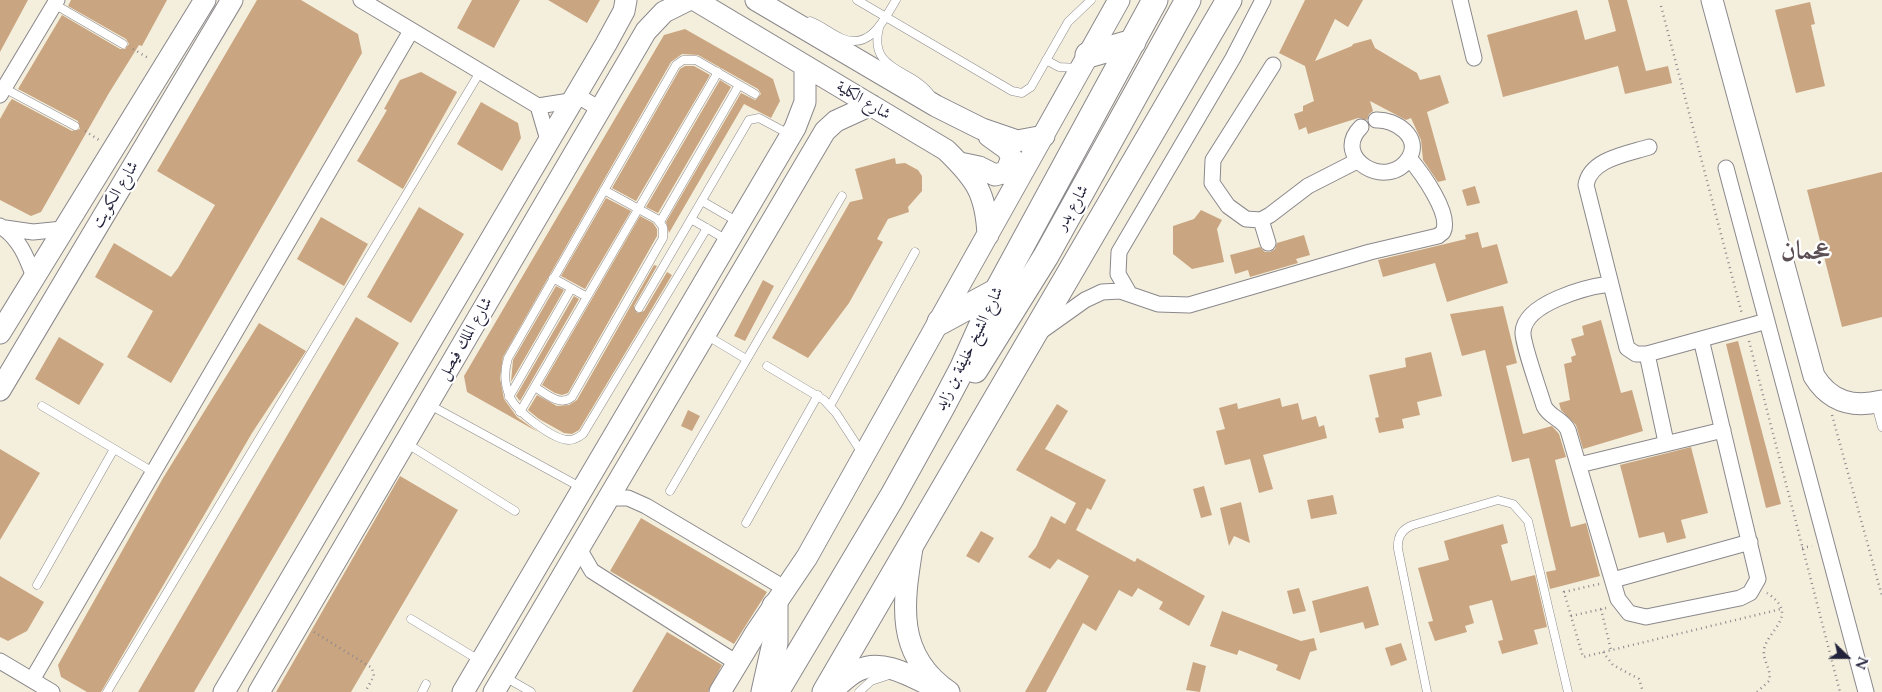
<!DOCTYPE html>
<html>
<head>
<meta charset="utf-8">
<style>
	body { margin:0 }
	#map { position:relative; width:1882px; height:692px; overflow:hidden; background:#f4efdc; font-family:Cardo,serif }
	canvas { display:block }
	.north { position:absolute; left:1822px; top:632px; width:50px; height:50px; -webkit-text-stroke:4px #fff; paint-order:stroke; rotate:112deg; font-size:14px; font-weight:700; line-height:20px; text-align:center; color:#22223b }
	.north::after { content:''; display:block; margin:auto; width:18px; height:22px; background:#22223b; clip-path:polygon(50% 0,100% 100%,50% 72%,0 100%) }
</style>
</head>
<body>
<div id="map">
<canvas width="1882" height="692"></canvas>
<div class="north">N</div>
</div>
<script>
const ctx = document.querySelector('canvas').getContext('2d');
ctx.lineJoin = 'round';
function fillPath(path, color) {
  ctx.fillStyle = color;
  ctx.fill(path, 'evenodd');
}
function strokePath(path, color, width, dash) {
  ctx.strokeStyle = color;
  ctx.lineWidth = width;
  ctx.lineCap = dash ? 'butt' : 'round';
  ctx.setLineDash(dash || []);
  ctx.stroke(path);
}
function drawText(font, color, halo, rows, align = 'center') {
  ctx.font = font + ' Cardo,Amiri,serif';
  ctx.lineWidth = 4.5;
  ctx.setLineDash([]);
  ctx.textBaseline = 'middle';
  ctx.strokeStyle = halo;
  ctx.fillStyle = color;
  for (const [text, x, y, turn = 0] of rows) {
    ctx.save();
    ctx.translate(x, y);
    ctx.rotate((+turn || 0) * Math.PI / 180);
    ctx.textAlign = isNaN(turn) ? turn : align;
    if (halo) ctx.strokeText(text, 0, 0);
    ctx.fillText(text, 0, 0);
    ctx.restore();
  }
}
const building = new Path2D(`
	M0 0H28L0 52Z
	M71 0H167L142 46 139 45 109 93 41 212 31 216 0 200V119L9 103 12 99 72 131 80 129 78 121 18 89 62 15 120 49H125L129 44 126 39 68 6Z
	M257 0H301L358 34 362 53 171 383 127 357 153 311 95 277 114 243 171 277 178 268 215 205 157 171Z
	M472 0H520L494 48 457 28Z
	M548 0H600L587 23Z
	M1305 0H1363L1348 27 1335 19 1315 61 1352 46 1353 44 1371 39 1375 48 1417 73 1420 80 1440 75 1449 103 1427 112 1446 180 1438 182 1423 160 1421 140 1411 118 1406 120 1370 101 1373 111 1369 114 1367 120 1358 118 1308 134 1306 127 1299 130 1294 114 1303 111V106L1314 101 1305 66 1279 53Z
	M1608 0H1627L1646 71 1668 66 1672 83 1625 94 1618 66 1503 97 1487 35 1577 10 1585 40 1616 31Z
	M1810 2 1815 24 1811 25 1825 86 1796 93 1775 10Z
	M685 29 773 79 780 101 771 118 744 104 669 233 666 222 741 93 755 100 761 94 758 89 698 55 682 54 671 62 503 357 500 378 504 399 517 417 538 432 467 392 464 376 664 35Z
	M685 66H694L710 75 636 201 612 188 680 69Z
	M421 72 457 92 403 189 357 161 387 110 384 109 400 80Z
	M720 80 731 87 658 213 646 207Z
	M481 102 518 123 521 138 502 171 457 144Z
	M895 158 896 164 905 163 918 170 922 176V191L908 207 909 212 888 219 877 239 883 242 849 303 808 358 772 338 850 202 863 199 855 169Z
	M1882 172V317L1842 327 1807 190Z
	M1475 186 1480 203 1467 206 1462 190Z
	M606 198 631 211 585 289 561 276Z
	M419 207 464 234 411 323 367 297Z
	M1201 210 1222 220 1217 229 1224 262 1192 269 1173 254V226L1194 219Z
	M640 216 653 223 657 229V236L568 393 562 395 555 393 542 385Z
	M321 217 368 244 344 286 297 259Z
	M1478 232 1482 248 1497 244 1508 283 1447 302 1435 263 1383 277 1378 260 1466 239 1465 235Z
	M1304 235 1310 255 1296 259 1298 263 1250 277 1248 270 1235 274 1230 255 1260 247 1265 252H1270L1275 249 1277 243Z
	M654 265 657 266 634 306 637 313 644 311 667 272 672 275 579 430 572 434 564 433 539 419 528 410 537 395 557 406 569 405 577 400Z
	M763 280 774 286 745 341 734 336Z
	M556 286 564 290 511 382 513 360Z
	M574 296 579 299 520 401 516 396Z
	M1503 306 1517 363 1506 366 1523 434 1552 426 1559 434 1566 457 1555 460 1571 527 1586 523 1600 576 1550 589 1546 572 1556 570 1529 458 1512 462 1485 350 1462 356 1450 314Z
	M356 317 399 343 194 692H138Z
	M1601 320 1621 393 1632 390 1643 431 1583 449 1576 425 1561 410 1559 403 1570 400 1564 364 1572 362 1571 357 1576 355 1571 339 1584 335 1582 326Z
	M259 323 306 351 252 433 101 692H87L61 677 58 665 163 478Z
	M59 337 104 364 79 405 35 379Z
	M1738 341 1781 504 1766 508 1726 344Z
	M1431 352 1442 396 1417 402 1420 415 1402 419 1404 428 1379 433 1375 418 1379 417 1369 375 1406 367 1405 358Z
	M1280 398 1282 407 1298 403 1302 420 1316 416 1319 427 1324 425 1327 438 1263 455 1273 489 1259 493 1250 459 1225 465 1216 431 1225 429 1219 408 1237 403 1238 409Z
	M1057 404 1068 411 1045 449 1106 480 1091 510 1087 508 1076 530 1135 562 1137 558 1205 596 1189 626 1159 609 1163 602 1138 588 1132 597 1119 590 1096 631 1083 623 1046 692H1025L1089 576 1058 559 1050 569 1028 557 1036 547 1051 516 1065 524 1076 503 1016 470Z
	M688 410 700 416 692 431 681 426Z
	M1691 447 1708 513 1681 520 1686 538 1667 543 1664 532 1639 538 1620 465Z
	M0 449 40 473 0 540Z
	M400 476 458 510 351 692H276Z
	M1204 486 1212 515 1201 518 1193 489Z
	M1333 495 1337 514 1311 519 1307 500Z
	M1241 502 1250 543 1234 536 1229 546 1220 508Z
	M641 518 767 592 734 644 610 571Z
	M1503 524 1508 543 1501 545 1511 581 1535 575 1547 627 1534 630 1538 644 1502 654 1498 641 1503 640 1492 600 1469 606 1474 623 1465 626 1467 632 1435 641 1428 622 1433 621 1418 568 1449 560 1444 541Z
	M981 531 994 538 979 563 966 556Z
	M0 576 44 602 27 631 8 641 0 637Z
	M1368 586 1379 625 1365 629 1363 622 1320 633 1312 601Z
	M1299 588 1306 611 1293 614 1287 591Z
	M1222 611 1301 641 1314 638 1317 650 1310 652 1300 680 1276 670 1278 665 1239 650 1237 655 1210 646Z
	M667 632 722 665 708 692H632Z
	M1401 643 1407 660 1391 666 1385 648Z
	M1193 662 1206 666 1200 692 1186 690Z`);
const path = new Path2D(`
	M1661 6 1742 314
	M133 49 150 59
	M85 131 99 140
	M1749 341 1840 692
	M1832 415 1882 596
	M1802 548 1812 546
	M1599 584 1564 592 1583 657 1781 609
	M1601 609 1611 650
	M1571 616 1606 608
	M314 632 372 668 374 676 365 692
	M1603 652 1613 665 1639 679 1643 692
	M1757 692 1769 681C1772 669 1763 662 1764 651 1765 631 1802 616 1767 593`);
const lane = new Path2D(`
	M857 0 1012 91 1022 93 1031 87 1068 22 1091 0
	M54 4 123 44
	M810 21C821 25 830 33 841 38 870 51 884 20 896 0
	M879 28C868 72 912 68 931 95
	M1046 60 1059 67 1078 68
	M2 87 75 126
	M702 201 738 222
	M691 219 727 240
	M660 222 739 85
	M707 228 583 434C579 437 575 440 569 440 553 440 516 411 510 397 504 384 504 371 508 358L676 65 683 60H696L755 94
	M553 278 587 297
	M639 308 749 120 759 118 789 134
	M706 335 746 359
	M767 366 824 400 836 413 862 453
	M535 387C546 394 560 407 572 397L663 238V227L657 219 604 190
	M509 397 571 289
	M428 404 582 488
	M1876 405 1882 427
	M42 406 153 472
	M830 406 915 252
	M520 412 718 72
	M406 443 515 511
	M670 491 842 196
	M746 523 818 395
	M37 585 114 449
	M411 619 479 660
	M505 677 531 692
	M107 692 480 72
	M422 692 426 684
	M859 692 871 681 889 675
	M1427 692 1398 549C1397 537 1402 529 1413 525L1498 500 1513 504 1528 521 1568 692`);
const street = new Path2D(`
	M361 0 538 106 583 99 593 105 597 116
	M1460 0 1474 58
	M1273 65 1213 160 1212 183 1228 206 1246 219 1261 220 1270 215 1308 186 1357 161
	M0 95 57 0
	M538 106 548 140
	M1361 127C1330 158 1388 192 1409 158 1422 137 1395 119 1376 120
	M1649 147C1627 154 1590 159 1586 185L1627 348 1636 354H1647L1767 321
	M1726 168 1866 692
	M1261 220 1268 243
	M0 226C19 237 27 258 34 277
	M5 228 33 232 63 229
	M1610 284C1586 287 1525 303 1523 332 1522 343 1540 392 1544 406 1550 418 1562 418 1568 430L1618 599 1629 613 1646 617 1740 598 1750 593 1758 579 1701 339
	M1129 293 1118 274 1119 252 1233 58 1263 0
	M1040 332 1085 300 1102 292 1120 291 1158 304 1189 305 1370 252 1438 236 1443 232C1452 214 1421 172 1409 158
	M1647 354 1666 442
	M1579 465 1723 430
	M609 498H628L646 506 786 589
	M581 545 582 554 592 571 737 663
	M1613 580 1750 542
	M0 661 52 692
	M32 680 411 31`);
const secondary = new Path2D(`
	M695 0 946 150C976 179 986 193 988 235
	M756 0 936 106 982 129 1017 141 1044 136
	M1712 0 1814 376C1830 402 1853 408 1882 401
	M960 163 979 167 995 175 1006 172 1012 158 1007 149 989 136
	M0 333 205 0
	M0 390 232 0
	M912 548C903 604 895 655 949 692
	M224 692 606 44 624 11 626 0
	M259 692 646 31 664 12 688 0
	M463 692 795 128 805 102V67
	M494 692 825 131 836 121 871 105
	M720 692 755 634 807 557 1119 0
	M831 692C840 684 848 675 859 670 884 657 917 680 940 690`);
const primary = new Path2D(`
	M1088 55 1133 42
	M940 322 997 291
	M975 370 1046 256 1188 0
	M764 692 775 643V606
	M776 692 892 497 942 407 962 369 997 291 1155 0
	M825 692 1229 0`);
const streetNames = [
	["شارع الكلية",863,101,31],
	["شارع الكويت",116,195,-59],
	["شارع بدر",1073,208,-60],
	["شارع الملك فيصل",466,339,-60],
	["شارع الشيخ خليفة بن زايد",970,349,-64]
];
const townNames = [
	["عجمان",1805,253]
];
fillPath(building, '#caa581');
strokePath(lane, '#8b888c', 9);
strokePath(street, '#8b888c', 17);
strokePath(secondary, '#8b888c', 23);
strokePath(primary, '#8b888c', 27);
strokePath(path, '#8b888c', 2.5, [1, 4]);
strokePath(lane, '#fff', 8);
strokePath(street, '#fff', 15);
strokePath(secondary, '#fff', 21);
strokePath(primary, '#fff', 25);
drawText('16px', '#22223b', '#fff', streetNames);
drawText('bold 26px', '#5d5054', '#fff', townNames);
</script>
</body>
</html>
